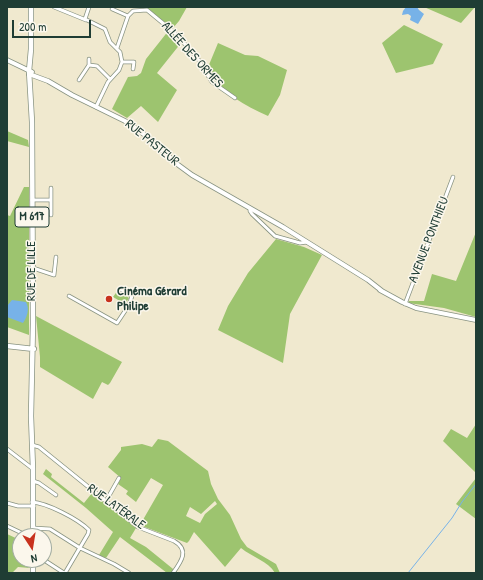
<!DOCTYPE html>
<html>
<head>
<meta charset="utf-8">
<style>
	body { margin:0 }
	#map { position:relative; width:483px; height:580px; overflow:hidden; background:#f0e9cf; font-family:"Patrick Hand",sans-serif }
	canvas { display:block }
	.frame { position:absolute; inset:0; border:8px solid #1f3d34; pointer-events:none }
	.north { position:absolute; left:12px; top:528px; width:40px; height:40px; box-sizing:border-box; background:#fbf7ec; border:1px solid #a3ada2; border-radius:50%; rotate:168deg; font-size:11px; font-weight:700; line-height:16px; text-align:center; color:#1f3d34 }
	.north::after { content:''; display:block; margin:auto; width:14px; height:18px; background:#c8321e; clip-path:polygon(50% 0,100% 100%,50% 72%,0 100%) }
	.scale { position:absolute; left:12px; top:20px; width:79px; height:18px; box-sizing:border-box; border:2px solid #1f3d34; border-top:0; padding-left:5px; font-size:12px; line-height:14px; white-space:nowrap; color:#1f3d34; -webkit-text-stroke:3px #fbf7ec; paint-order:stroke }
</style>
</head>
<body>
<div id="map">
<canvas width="483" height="580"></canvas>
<div class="frame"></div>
<div class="north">N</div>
<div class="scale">200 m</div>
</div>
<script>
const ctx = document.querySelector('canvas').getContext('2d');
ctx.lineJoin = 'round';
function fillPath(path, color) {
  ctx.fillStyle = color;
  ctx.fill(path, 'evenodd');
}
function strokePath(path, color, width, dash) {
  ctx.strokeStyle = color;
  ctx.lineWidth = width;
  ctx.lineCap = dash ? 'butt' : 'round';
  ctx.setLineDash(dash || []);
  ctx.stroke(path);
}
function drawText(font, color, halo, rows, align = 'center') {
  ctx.font = font + ' "Patrick Hand",sans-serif';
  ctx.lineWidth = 3;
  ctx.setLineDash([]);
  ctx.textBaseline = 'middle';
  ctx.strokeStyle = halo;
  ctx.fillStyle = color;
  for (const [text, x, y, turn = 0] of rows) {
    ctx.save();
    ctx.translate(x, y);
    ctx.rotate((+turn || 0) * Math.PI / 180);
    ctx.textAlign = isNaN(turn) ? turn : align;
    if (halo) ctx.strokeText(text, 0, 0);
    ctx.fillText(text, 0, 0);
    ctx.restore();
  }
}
const green = new Path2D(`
	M147 7H187L179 21 173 28 146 9Z
	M424 7H475L461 23Z
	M404 25 443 44 433 64 396 73 382 43Z
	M169 30 181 43 157 73 177 90 158 122 141 106 127 118 112 109 128 77 137 76 141 73 146 59Z
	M218 43 245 55 258 56 287 70 280 95 268 116C245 106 222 92 206 72Z
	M7 131 28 140 29 147 7 141Z
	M24 187H29V335L7 327V215L10 216Z
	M476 232V317L444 308 408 303 409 301H424L432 274 456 281Z
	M276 239 304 247 322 255 290 314 283 363 218 330 228 306 248 273Z
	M118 290 129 298 125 304 113 297Z
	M36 316 122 362 110 383 108 385 102 382 93 399 40 367V357Z
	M476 424V473L443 441 451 429 467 438Z
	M158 439 168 441 208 471 211 484 218 499 230 515 241 539 247 547 276 564 280 573H275C268 561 252 557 241 548L225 567 194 532 189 541 187 543 142 526 140 525 163 485 151 478 136 502 126 494 128 491 118 484 121 478 108 467 121 450V447L142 444 152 447ZM215 501 217 504 205 514 200 523 186 516 190 507 201 514Z
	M46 469 52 474 51 477 84 503 92 493 136 528 130 538 146 547 178 573H167L120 537 106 558 99 555 113 532 86 508 43 474Z
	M476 478V519L456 504Z
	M7 534 20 540V560H30V568L18 567 12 573H7Z`);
const water = new Path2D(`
	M406 7H417L419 10 424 14 418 24 410 20 411 16 408 14 402 15 403 11Z
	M12 300 26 302C30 309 27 317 23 323L7 317V306Z`);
const stream = new Path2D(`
	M408 573 452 518 462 502 476 484`);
const minor = new Path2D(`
	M54 7 86 20
	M89 7 85 19 105 29 110 42 120 52 122 62 119 70 108 82 96 107
	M112 9 128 16
	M117 48 128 16 133 11 147 10 176 34 198 59 212 82 235 98
	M122 62H134L133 69
	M89 65 97 66 110 79
	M79 80 89 65V59
	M51 188V215
	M32 200H51
	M250 208V211L252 214 275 236 300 243 307 242
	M32 269H36L54 275 56 257
	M69 296 117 323 129 305 132 296 120 289
	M405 304 453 177
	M32 445 39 447 138 527 174 541C190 550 181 562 173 573
	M7 449 33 469
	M33 481 39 483 56 495
	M106 501 119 478
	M32 502C47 503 78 519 89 530L88 534 65 573
	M7 503 18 506H34
	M7 526 28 536
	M33 528 50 529 80 548 114 564 129 573
	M44 560 64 573`);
const secondary = new Path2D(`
	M7 60 32 72
	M29 74 48 81 72 95 125 121 148 137 177 164 192 175 283 227 368 280 382 291
	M380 290 402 302 416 308 476 320`);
const primary = new Path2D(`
	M31 7V50
	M31 49 29 71 32 122 33 324 31 416 33 469
	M7 346 34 349
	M33 468V536
	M33 560V573`);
const markers = [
	[109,299,4,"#c8321e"]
];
const shields = [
	[32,217,34]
];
const shieldNames = [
	["M 617",32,217]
];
const streetNames = [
	["ALLÉE DES ORMES",192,55,48],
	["RUE PASTEUR",152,143,39],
	["AVENUE PONTHIEU",429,240,-69],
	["RUE DE LILLE",32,271,-90],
	["RUE LATÉRALE",116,507,36]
];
const poiNames = [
	["Cinéma Gérard",117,292],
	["Philipe",117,307]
];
fillPath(green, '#9dc46f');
fillPath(water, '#77b2e8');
strokePath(stream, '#77b2e8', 1);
strokePath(minor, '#889382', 4.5);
strokePath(secondary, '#889382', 5.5);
strokePath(primary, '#889382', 6);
strokePath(minor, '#fff', 3);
strokePath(secondary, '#fff', 4);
strokePath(primary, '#fff', 4.5);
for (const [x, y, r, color] of markers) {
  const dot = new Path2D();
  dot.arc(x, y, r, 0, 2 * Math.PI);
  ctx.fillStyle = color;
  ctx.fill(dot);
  strokePath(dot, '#fbf7ec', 1.5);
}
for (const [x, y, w] of shields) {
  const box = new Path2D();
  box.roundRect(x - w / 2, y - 10, w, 20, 3);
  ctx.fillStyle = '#fbf7ec';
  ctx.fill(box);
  strokePath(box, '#1f3d34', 1);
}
drawText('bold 12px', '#1f3d34', null, shieldNames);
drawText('13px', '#1f3d34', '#fbf7ec', streetNames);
drawText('bold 13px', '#1f3d34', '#fbf7ec', poiNames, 'left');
</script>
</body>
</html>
